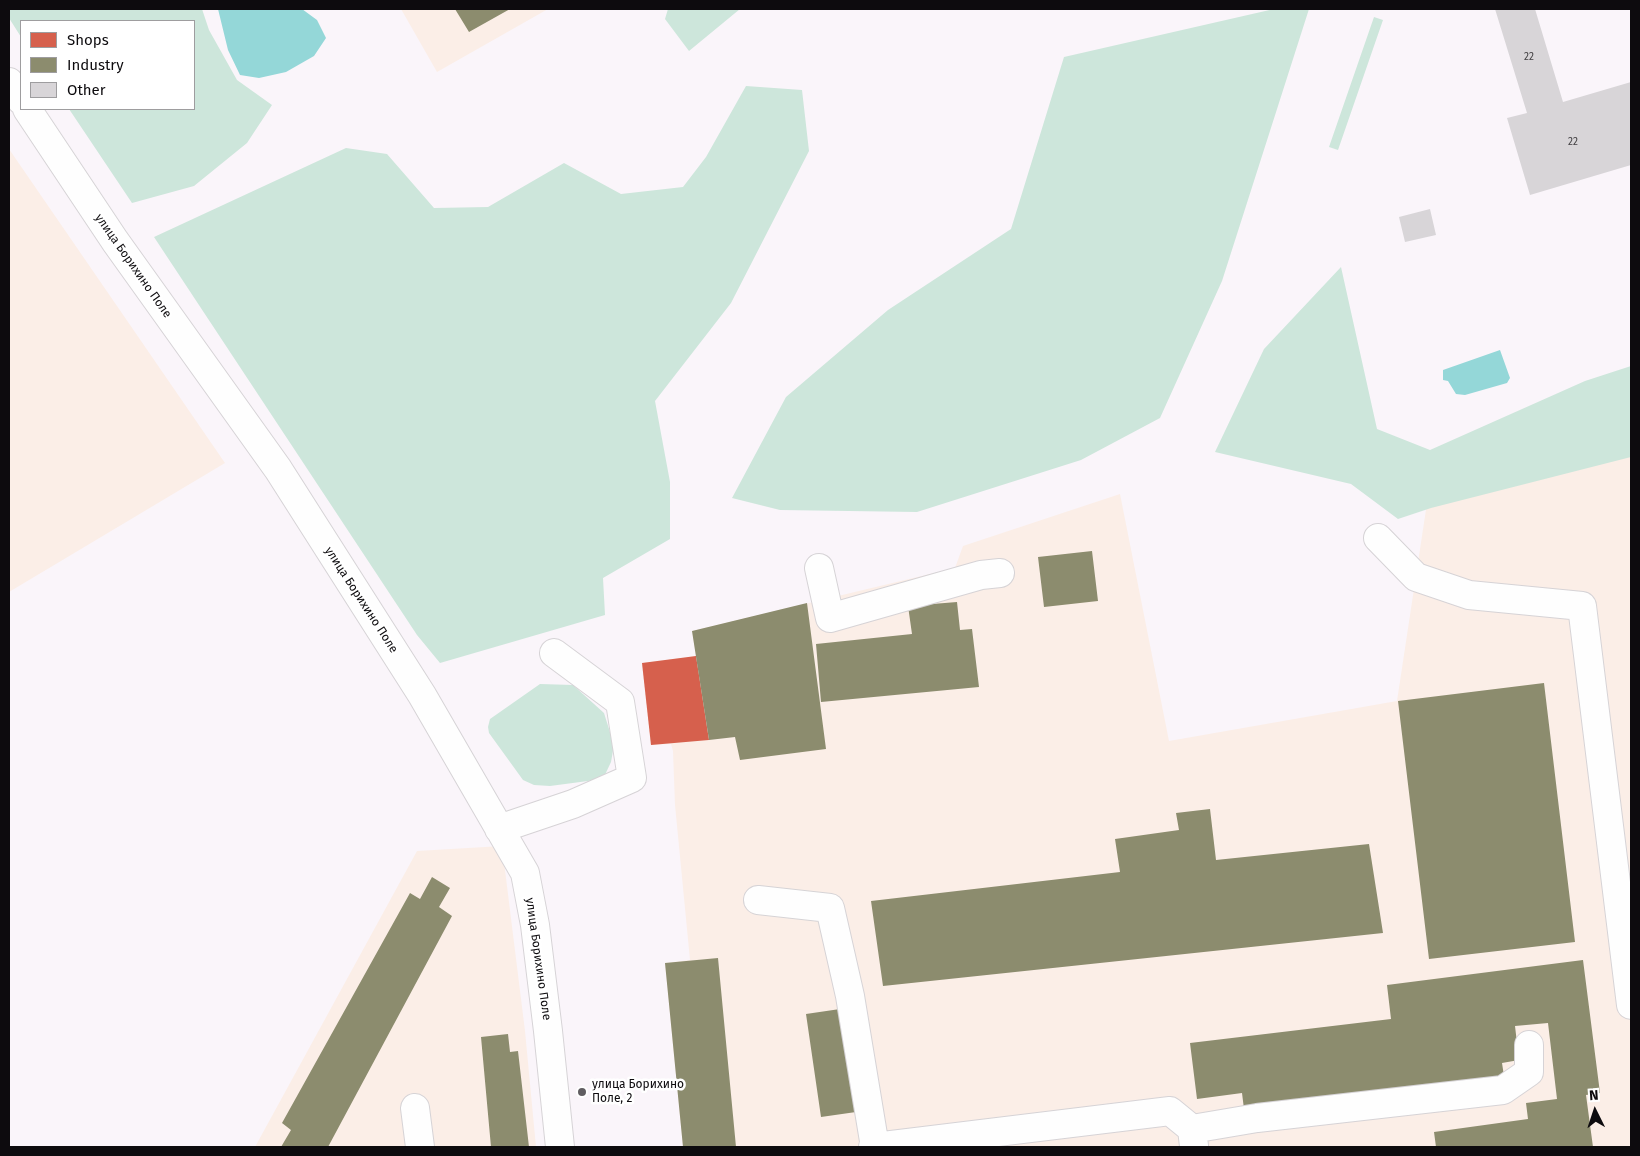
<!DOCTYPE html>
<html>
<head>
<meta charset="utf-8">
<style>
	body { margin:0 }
	#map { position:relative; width:1640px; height:1156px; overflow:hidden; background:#faf5fa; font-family:"Fira Sans",sans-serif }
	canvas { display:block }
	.frame { position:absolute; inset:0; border:10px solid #0d0b0e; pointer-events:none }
	.legend { position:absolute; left:20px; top:20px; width:175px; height:90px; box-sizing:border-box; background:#fff; border:1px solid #9e9d9f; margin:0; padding:6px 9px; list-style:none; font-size:15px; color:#0d0b0e }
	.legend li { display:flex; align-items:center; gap:10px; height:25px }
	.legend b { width:25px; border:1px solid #9e9d9f }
	.north { position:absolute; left:1570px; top:1086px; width:50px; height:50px; -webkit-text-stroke:4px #fff; paint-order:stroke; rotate:356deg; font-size:14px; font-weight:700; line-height:20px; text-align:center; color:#0d0b0e }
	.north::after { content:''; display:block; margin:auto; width:18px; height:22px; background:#0d0b0e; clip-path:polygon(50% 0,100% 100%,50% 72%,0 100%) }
</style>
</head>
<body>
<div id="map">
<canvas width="1640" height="1156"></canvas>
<div class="frame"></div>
<ul class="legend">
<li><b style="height:14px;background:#d6604d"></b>Shops</li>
<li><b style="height:14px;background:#8c8c6e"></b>Industry</li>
<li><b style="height:14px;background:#d8d5d8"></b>Other</li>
</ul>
<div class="north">N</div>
</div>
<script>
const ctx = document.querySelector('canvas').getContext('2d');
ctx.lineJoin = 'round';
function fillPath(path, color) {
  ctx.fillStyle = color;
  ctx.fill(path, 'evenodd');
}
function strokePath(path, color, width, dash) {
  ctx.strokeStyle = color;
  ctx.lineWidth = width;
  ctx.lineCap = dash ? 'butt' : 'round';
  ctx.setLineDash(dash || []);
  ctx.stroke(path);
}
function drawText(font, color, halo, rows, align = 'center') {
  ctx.font = font + ' "Fira Sans",sans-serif';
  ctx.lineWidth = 5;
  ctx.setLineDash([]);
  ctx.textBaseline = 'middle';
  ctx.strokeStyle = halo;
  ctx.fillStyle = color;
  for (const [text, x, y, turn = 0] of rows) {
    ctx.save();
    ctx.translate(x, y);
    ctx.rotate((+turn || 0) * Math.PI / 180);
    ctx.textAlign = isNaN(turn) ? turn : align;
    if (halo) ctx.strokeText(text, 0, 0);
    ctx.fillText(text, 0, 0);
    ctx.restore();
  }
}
const industrial = new Path2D(`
	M401 9H548L437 72Z
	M9 149 225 463 9 592Z
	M1631 450V1147H683L665 963 690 960 675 805 673 751 671 744 651 745 642 663 696 656 692 631 955 568 963 546 1120 494 1169 741 1397 701 1427 503Z
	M502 846 525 1031 536 1147H255L417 851Z`);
const green = new Path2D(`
	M9 9H202L209 30 237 80 272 105 247 143 194 186 132 203 69 109H194V21H21V37L9 18Z
	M668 9H740L689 51 665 19Z
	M1274 9H1309L1222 281 1160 418 1081 460 917 512 780 510 732 498 786 397 888 310 1011 229 1064 57Z
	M1374 17 1383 20 1338 150 1329 147Z
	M746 86 802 90 809 151 731 303 655 401 670 482V539L603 578 605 615 440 663 417 635 154 237 346 148 387 154 434 208 488 207 564 163 621 194 683 187 706 157Z
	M1341 267 1377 429 1430 450 1585 381 1631 366V457L1431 508 1398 519 1351 484 1215 452 1264 349Z
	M540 684 573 685 604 713 614 745 611 762 603 779 550 786 534 785 523 780 489 733 488 727 490 719Z`);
const water = new Path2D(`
	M218 9H302L317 20 326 38 314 56 286 72 259 78 240 75 228 50Z
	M1500 350 1510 378 1507 383 1465 395 1456 394 1448 381 1443 380V370Z`);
const shops = new Path2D(`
	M696 656 709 740 651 745 642 663Z`);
const industry = new Path2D(`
	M455 9H510L469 32Z
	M1092 551 1098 601 1044 607 1038 557Z
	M957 602 960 630 972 629 979 687 821 702 816 644 912 634 908 606Z
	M807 603 826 749 740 760 735 737 709 740 692 631Z
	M1544 683 1575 942 1429 959 1398 701Z
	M1210 809 1216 860 1369 844 1383 933 883 986 871 901 1120 872 1115 839 1179 830 1176 813Z
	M432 877 450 888 439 907 452 916 328 1147H281L291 1130 282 1123 410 893 420 899Z
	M718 958 736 1147H683L665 963Z
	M1583 960 1600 1093 1586 1095 1593 1147H1436L1434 1132 1528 1119 1526 1103 1557 1099 1548 1023 1515 1026 1519 1060 1502 1063 1504 1076 1244 1109 1242 1093 1197 1099 1190 1043 1391 1019 1387 985Z
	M840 1009 856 1112 821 1117 806 1014Z
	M508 1034 510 1052 518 1051 529 1147H491L481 1037Z`);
const building = new Path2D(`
	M1495 9H1535L1563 102 1631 82V165L1530 195 1507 118 1527 113Z
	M1430 209 1436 235 1405 242 1399 217Z`);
const minor = new Path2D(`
	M9 82 21 100
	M27 109 115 241 278 469 422 695 525 873 535 925 548 1031 560 1147
	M1378 538 1416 577 1469 595 1582 606 1631 1005
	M819 568 830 618 981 575 1000 573
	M499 829 573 804 632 778 620 702 554 653
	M758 900 830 908 850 996 875 1147H873
	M415 1108 420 1147
	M1192 1129 1257 1118 1503 1090 1529 1072V1045
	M875 1147 1170 1111 1192 1129 1194 1146`);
const markers = [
	[582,1092,5,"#605d61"]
];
const numberNames = [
	["22",1529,57],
	["22",1573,142]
];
const streetNames = [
	["улица Борихино Поле",133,266,55],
	["улица Борихино Поле",361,600,57],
	["улица Борихино Поле",538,959,82]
];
const poiNames = [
	["улица Борихино",592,1085],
	["Поле, 2",592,1099]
];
fillPath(industrial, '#fbeee7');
fillPath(green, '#cde6db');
fillPath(water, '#94d7d8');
fillPath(shops, '#d6604d');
fillPath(industry, '#8c8c6e');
fillPath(building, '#d8d5d8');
strokePath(minor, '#d6d3d6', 30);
strokePath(minor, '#fefefe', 28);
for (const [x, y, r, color] of markers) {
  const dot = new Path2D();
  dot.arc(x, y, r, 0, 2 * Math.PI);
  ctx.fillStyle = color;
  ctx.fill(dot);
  strokePath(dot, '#fff', 2);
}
drawText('10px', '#403e40', null, numberNames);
drawText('12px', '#0d0b0e', '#fff', streetNames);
drawText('12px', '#0d0b0e', '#fff', poiNames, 'left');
</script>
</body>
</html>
